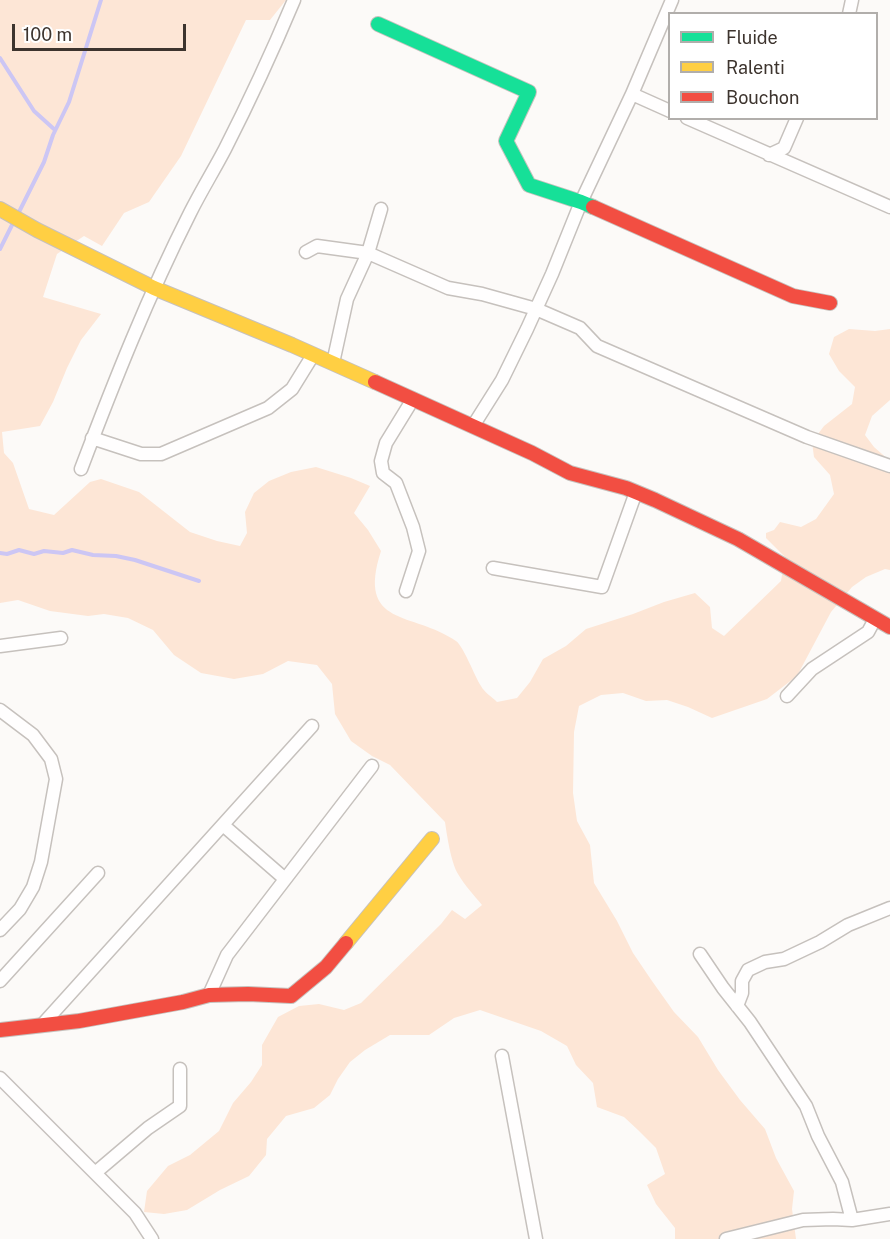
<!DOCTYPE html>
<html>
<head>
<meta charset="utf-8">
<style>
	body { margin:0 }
	#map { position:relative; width:890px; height:1239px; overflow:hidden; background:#fcfaf8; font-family:"Public Sans",sans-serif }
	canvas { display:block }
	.legend { position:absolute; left:668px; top:12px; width:210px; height:108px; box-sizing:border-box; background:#fff; border:2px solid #b1aeab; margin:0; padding:8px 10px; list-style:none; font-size:18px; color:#3d342e }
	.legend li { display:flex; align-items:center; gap:12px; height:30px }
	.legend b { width:30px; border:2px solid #b1aeab }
	.scale { position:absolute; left:12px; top:24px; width:174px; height:27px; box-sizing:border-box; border:3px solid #3d342e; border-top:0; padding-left:8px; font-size:18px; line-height:21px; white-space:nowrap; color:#3d342e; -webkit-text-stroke:4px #fff; paint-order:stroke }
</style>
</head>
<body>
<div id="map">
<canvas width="890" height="1239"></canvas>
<ul class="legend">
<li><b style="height:8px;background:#16e098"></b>Fluide</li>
<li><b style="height:8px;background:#ffcf43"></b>Ralenti</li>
<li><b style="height:8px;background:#f24e42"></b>Bouchon</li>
</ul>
<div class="scale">100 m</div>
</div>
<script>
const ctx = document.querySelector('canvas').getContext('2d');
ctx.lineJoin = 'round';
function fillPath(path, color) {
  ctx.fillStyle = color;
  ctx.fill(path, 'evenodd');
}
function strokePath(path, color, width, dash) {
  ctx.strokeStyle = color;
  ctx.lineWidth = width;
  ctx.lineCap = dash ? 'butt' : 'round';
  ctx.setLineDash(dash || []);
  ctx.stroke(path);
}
const green = new Path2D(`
	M0 0H286L270 20H246L181 156 149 202 124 213 102 246 84 236 57 254 43 297 101 314 81 340 67 368 53 402 40 426 2 432 4 453 13 463 29 509 54 515 90 482 101 479 139 492 190 532 217 541 240 546 247 533 245 512 254 493 269 481 291 472 316 467 351 478 370 486 354 513 368 530 381 551C356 628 413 611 456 641 464 647 474 675 481 686 484 692 492 697 497 702L517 698 530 682 543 659 566 646 586 629 633 614 664 602 695 593 710 607 712 628 724 636 781 581 785 557 766 538V533L774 530 780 522 801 527 816 519 834 494 830 475 814 457 812 442 824 426 852 404 855 387 839 371 829 354 834 337 849 329 875 331 890 329V400L872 416 865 435 874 447 890 461V570L885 569 866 577 852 587 831 612 797 676 767 699 712 718 688 707 667 700 646 701 623 693 601 695 579 706 574 732 573 793 577 821 590 845 594 883 617 921 633 953 652 981 674 1012 698 1037 718 1070 740 1100 765 1129 776 1158 794 1191 792 1209 796 1239H675V1228L656 1204 647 1185 665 1174 656 1148 638 1130 624 1117 597 1107 593 1083 576 1065 567 1046 541 1031 480 1010 454 1018 429 1035H390L365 1050 350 1062 338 1079 330 1095 314 1108 286 1116 267 1139 266 1155 249 1176 220 1190 187 1210 164 1214 144 1212 147 1191 168 1166 190 1155 219 1131 233 1103 251 1082 262 1065V1045L278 1017 299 1006 319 1004 344 1010 361 1003 441 924 452 910 465 919 482 905C474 895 465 886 458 874 451 862 447 836 445 822L390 765 372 756 351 741 335 714 332 684 317 665 288 661 263 674 234 679 201 673 174 655 153 630 128 618 104 614 88 616 50 611 18 600 0 603Z`);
const stream = new Path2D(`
	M0 58 34 111 55 130
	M18 214 44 162 53 135 69 102 101 0
	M0 249 13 223
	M0 553 7 554 19 550 34 554 44 551 63 553 72 550 93 555 116 556 135 560 199 581`);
const street = new Path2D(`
	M849 14 852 0
	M632 94 670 111
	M687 118 890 207
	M769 155 784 148 797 118
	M306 252 317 246 368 253 448 288 482 294 536 309 580 328 597 346 807 437 890 466
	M333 363 347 299 368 253 381 209
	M473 426 502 380 527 329 552 274 581 202 632 94 672 0
	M92 438 141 454H161L268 408 292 389 313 355
	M81 469C114 382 148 296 190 213 201 191 214 170 225 149 250 100 273 50 294 0
	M493 568 602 587 636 492
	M406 591 419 551 413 527 396 483 383 473 381 461 386 443 413 399
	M0 646 61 638
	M787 696 812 669 868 632 875 619
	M0 710 33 735 51 759 56 779 41 862 33 887 20 909 0 930
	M223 825 285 879
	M700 954 723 988 750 1022 806 1106 818 1136 842 1182 852 1220
	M0 981 98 873
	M209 995 227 955 372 766
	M737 1006 742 993V981L748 970 765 962 784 959 820 942 848 925 890 908
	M42 1025 312 726
	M502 1056 536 1239
	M0 1078 135 1213 152 1239
	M95 1173 148 1128 180 1106V1069
	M726 1239 803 1220 833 1219 852 1220 890 1214`);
const fast = new Path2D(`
	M378 24 529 92 506 141 529 185 581 202 593 207`);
const slow = new Path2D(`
	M0 209 37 230 154 288 292 345 375 382
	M346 943 432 839`);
const jam = new Path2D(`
	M593 207 793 296 830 303
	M375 382 532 453 570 473 626 488 655 500 738 539 890 627
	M0 1030 79 1021 183 1002 209 995 248 994 291 996 326 967 346 943`);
fillPath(green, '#fde6d6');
strokePath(stream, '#ccc6f4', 4);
strokePath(street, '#c6c1bd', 15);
strokePath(fast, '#c6c1bd', 16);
strokePath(slow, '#c6c1bd', 16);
strokePath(jam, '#c6c1bd', 16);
strokePath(street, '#fffefe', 12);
strokePath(fast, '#16e098', 14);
strokePath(slow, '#ffcf43', 14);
strokePath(jam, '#f24e42', 14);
</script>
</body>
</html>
